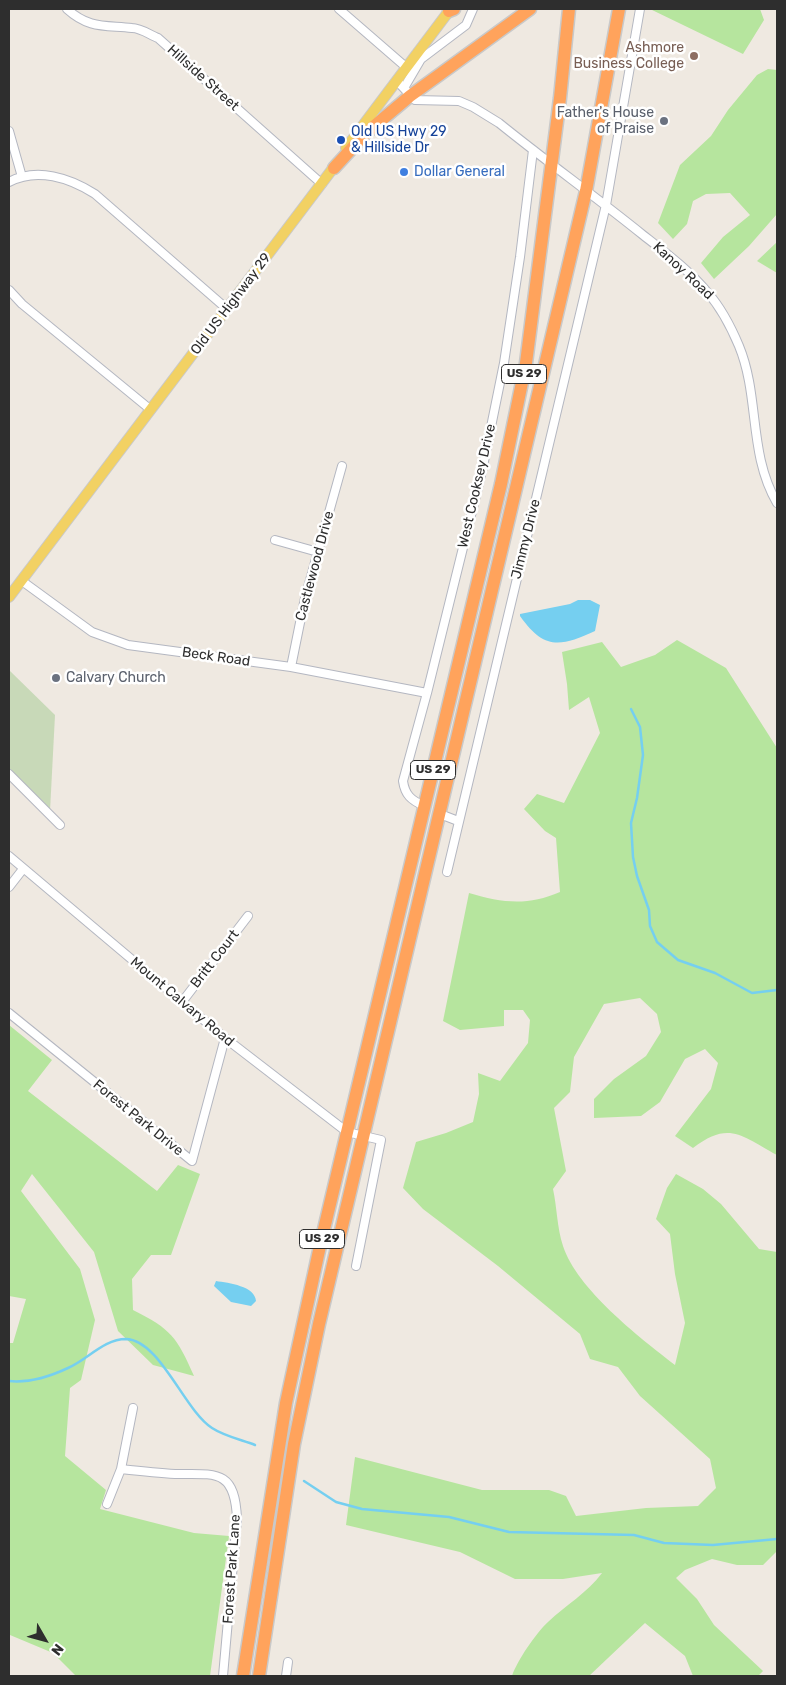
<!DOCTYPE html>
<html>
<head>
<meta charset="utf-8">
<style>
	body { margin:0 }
	#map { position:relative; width:786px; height:1685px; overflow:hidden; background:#efe9e1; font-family:Rubik,sans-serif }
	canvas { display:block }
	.frame { position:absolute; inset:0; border:10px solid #2e2e2e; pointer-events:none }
	.north { position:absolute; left:20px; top:1615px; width:50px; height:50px; -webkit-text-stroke:4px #fff; paint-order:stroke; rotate:128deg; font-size:14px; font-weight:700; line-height:20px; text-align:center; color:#2e2e2e }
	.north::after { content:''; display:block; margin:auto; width:18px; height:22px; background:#2e2e2e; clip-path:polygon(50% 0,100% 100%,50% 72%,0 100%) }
</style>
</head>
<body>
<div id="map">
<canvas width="786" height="1685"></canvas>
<div class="frame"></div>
<div class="north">N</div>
</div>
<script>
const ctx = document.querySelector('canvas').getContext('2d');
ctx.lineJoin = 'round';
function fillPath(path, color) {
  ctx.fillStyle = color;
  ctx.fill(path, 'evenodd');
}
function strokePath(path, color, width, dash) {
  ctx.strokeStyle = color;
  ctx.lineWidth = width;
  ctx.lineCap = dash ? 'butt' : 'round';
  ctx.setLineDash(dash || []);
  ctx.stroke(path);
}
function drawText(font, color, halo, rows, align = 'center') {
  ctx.font = font + ' Rubik,sans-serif';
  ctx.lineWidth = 5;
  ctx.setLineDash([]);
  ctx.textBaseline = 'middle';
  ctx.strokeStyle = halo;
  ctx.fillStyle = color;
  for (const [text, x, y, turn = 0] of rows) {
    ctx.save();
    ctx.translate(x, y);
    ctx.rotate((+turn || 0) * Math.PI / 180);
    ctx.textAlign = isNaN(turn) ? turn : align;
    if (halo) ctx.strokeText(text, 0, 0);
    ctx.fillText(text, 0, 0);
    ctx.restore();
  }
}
const green = new Path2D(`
	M650 9H760L764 20 743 54Z
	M768 69 777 70V214L749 246 714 279 701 263 723 237 750 215 730 193 706 194 693 201 687 224 673 239 658 223 680 165 711 136 728 110 757 75Z
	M777 242V273L757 261Z
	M677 640 726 668 777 748V1155C742 1136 729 1120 693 1148L675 1136 711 1089 718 1063 705 1049 685 1059 660 1102 641 1116 594 1118V1099L614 1079 646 1056 661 1032 657 1014 640 998 604 1004 574 1057 570 1092 554 1108 566 1171 553 1189C557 1207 557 1228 563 1246 577 1289 639 1337 675 1365L685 1323 675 1274 670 1234 656 1219 667 1188 676 1174 703 1189 721 1204 759 1249 777 1252V1551L763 1565H737L712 1559 685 1570 676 1578 697 1599 714 1625 763 1671 758 1676H693L685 1656 645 1623 589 1676H512C517 1661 536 1633 548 1622 566 1605 587 1593 602 1573L563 1579H515L460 1552 346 1525 355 1457 482 1490H549L566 1496 576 1516 646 1508 698 1506 716 1488 710 1459 640 1396 618 1367 590 1359 580 1334 498 1266 423 1209 403 1188 416 1142 446 1133 473 1122 479 1094 478 1073 500 1081 528 1043 530 1020 523 1010H504V1026L460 1030 443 1021 469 893C502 903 528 906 560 892L556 838 545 831 524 809 537 794 564 803 600 733 589 697 569 710 567 684 562 652 602 642 621 667 655 655Z
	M9 1025 52 1060 28 1091 157 1191 178 1165 200 1174 171 1255H151L132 1279 133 1310C171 1329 177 1337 194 1376L153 1365 118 1331 94 1252 32 1174 21 1191 80 1269 95 1320 81 1380 70 1388 65 1456 106 1490 100 1509 194 1533 229 1536 210 1676H76L53 1653 10 1635 9 1343H13L26 1299 9 1296Z`);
const cemetery = new Path2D(`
	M9 670 55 715 50 811 9 770Z`);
const water = new Path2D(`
	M578 600H590L600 605 595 631C560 647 544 650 520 616V614L570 604Z
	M216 1281C229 1283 255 1286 256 1301L251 1306 231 1302 214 1286Z`);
const stream = new Path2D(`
	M631 709 640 727 643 755 637 798 631 823 633 857 637 876 649 910 650 926 657 942 678 960 715 973 752 993 777 990
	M9 1381C28 1383 51 1376 68 1368 87 1360 104 1339 126 1339 160 1340 184 1410 212 1428 224 1436 242 1440 255 1445
	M304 1481 336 1502 362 1509 449 1517 509 1532 634 1535 664 1543 713 1545 777 1539`);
const minor = new Path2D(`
	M67 9C89 29 105 25 132 28 141 28 150 35 158 38L322 184
	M339 9 407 68
	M397 81 415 100 459 101 473 107 499 123C546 161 596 197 643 235 666 253 690 271 708 293 722 309 731 327 739 346 760 397 748 453 777 503
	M404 88 421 59 466 25 473 9
	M9 131 22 177
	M9 182C37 167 70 178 95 194L227 309
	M9 290 22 304 151 410
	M275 540 318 552
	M22 581 92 632 128 645 291 667 427 693
	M291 667 305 598 342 466
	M9 774 60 825
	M424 806C411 800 405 795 403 781L427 693 482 471 504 363 520 257 533 150
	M440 814 458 821
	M9 856 225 1038 347 1132 381 1140 356 1266
	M447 872 606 205 640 9
	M9 887 23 869
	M182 1002 248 916
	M9 1013 192 1161 225 1038
	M121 1469C139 1471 157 1473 175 1474 216 1474 235 1469 237 1519L223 1676
	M107 1504 121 1469 133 1408
	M286 1676 288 1662`);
const major = new Path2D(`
	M346 148 449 11
	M9 597 337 163`);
const highway = new Path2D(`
	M449 11 454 9
	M334 168 366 133 410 96 530 9
	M243 1676 286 1403 320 1246 501 484 526 363 560 98 569 9
	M259 1676 294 1444 319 1324 586 191 619 9`);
const markers = [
	[694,56,5,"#8d6e63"],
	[664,121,5,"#6b7280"],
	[341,140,5,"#1a4fb4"],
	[404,172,5,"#3f7fe0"],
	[56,678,5,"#6b7280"]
];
const shields = [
	[524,374,45],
	[433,770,45],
	[322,1239,45]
];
const shieldNames = [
	["US 29",524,374],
	["US 29",433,770],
	["US 29",322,1239]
];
const educationNames = [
	["Ashmore",684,48],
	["Business College",684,64]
];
const streetNames = [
	["Hillside Street",203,78,42],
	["Kanoy Road",683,271,43],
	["Old US Highway 29",231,304,-53],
	["West Cooksey Drive",477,486,-77],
	["Jimmy Drive",526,539,-76],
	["Castlewood Drive",315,566,-75],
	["Beck Road",216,657,8],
	["Britt Court",215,959,-52],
	["Mount Calvary Road",182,1002,40],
	["Forest Park Drive",138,1118,39],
	["Forest Park Lane",232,1569,-86]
];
const worshipNames = [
	["Father's House",654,113],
	["of Praise",654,129],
	["Calvary Church",66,678,"left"]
];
const transitNames = [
	["Old US Hwy 29",351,132],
	["& Hillside Dr",351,148]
];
const shopNames = [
	["Dollar General",414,172]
];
fillPath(green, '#b6e59e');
fillPath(cemetery, '#c8d9b8');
fillPath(water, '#75cff0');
strokePath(stream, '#75cff0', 2.5);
strokePath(minor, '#b4b7c1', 10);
strokePath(major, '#c9c9c9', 12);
strokePath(highway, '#c9c9c9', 15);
strokePath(minor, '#fff', 8);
strokePath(major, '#f2d163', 10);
strokePath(highway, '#ffa35c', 12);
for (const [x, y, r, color] of markers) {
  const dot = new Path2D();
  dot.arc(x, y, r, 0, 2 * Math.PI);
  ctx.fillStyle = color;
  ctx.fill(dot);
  strokePath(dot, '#fff', 2);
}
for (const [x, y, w] of shields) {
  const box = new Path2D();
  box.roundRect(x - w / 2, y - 9.5, w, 19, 4);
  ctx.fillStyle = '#fff';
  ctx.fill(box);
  strokePath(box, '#2e2e2e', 1);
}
drawText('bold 12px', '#2e2e2e', null, shieldNames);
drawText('14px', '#785e54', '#fff', educationNames, 'right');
drawText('14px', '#2e2e2e', '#fff', streetNames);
drawText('14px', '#5b616d', '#fff', worshipNames, 'right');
drawText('14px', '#164399', '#fff', transitNames, 'left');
drawText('14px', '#366cbe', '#fff', shopNames, 'left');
</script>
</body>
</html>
